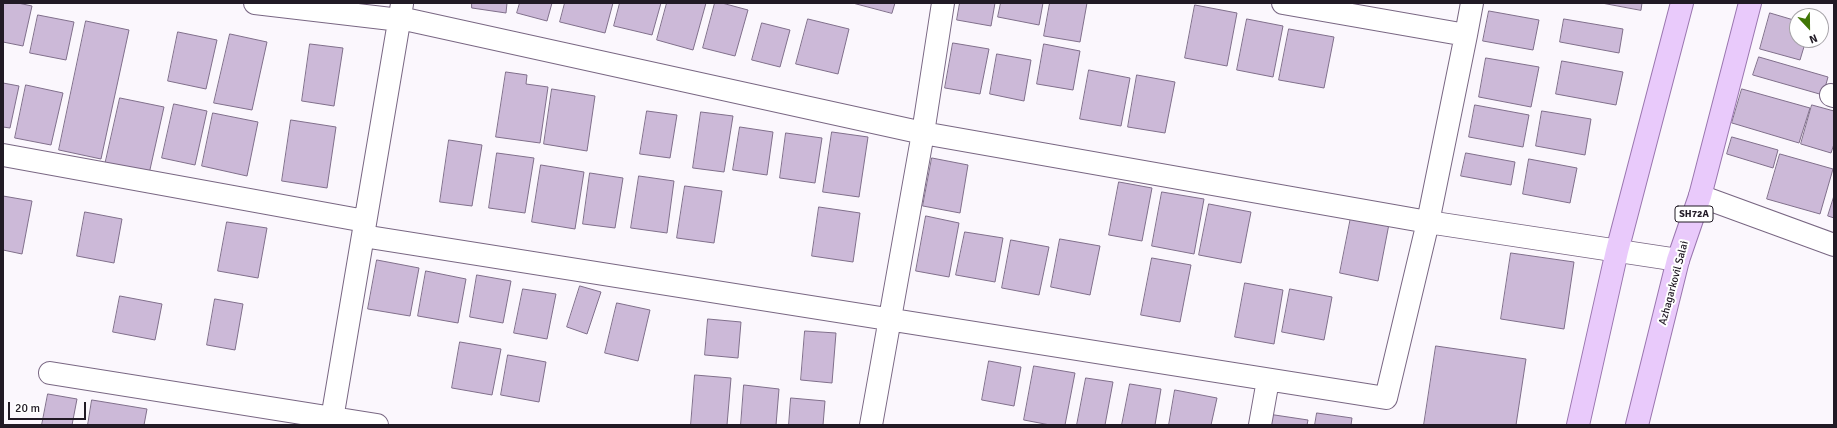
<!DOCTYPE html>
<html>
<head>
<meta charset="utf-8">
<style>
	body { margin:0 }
	#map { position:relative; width:1837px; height:428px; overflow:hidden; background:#fbf7fd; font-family:Signika,sans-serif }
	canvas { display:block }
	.frame { position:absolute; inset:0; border:4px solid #211a25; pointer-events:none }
	.north { position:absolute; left:1789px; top:8px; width:40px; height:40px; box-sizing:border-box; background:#fff; border:1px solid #a6a3a8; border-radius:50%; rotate:158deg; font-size:11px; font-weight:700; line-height:16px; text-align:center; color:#211a25 }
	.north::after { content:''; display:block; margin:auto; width:14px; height:18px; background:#407606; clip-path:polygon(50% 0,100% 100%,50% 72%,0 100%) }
	.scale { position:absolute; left:8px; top:402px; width:78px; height:18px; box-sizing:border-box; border:2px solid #211a25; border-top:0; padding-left:5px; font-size:12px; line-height:14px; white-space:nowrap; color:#211a25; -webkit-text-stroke:3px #fff; paint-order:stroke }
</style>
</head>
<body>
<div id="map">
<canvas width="1837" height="428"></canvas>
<div class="frame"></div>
<div class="north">N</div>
<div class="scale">20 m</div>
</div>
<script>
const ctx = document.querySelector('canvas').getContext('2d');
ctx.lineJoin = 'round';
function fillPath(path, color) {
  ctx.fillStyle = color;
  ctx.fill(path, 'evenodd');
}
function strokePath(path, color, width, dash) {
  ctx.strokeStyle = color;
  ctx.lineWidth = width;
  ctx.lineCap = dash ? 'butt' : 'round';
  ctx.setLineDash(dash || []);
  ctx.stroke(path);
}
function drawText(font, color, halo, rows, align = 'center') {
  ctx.font = font + ' Signika,sans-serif';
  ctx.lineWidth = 4;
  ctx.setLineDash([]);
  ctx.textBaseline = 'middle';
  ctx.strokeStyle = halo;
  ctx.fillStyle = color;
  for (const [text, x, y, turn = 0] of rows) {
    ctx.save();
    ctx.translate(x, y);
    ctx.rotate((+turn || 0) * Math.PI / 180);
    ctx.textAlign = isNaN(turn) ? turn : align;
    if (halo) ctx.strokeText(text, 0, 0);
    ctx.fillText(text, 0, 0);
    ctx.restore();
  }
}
const building = new Path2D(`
	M3 3H18L32 6 23 46 3 42Z
	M472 3H507L506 13 472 8Z
	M520 3H552L547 21 517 13Z
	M565 3H613L605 33 560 22Z
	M620 3H661L652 35 614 26Z
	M667 3H706L693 50 657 40Z
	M715 3H722L748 10 735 56 703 48Z
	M853 3H895L892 13Z
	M960 3H995L991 26 957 20Z
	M1001 3H1043L1039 25 998 17Z
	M1050 3H1087L1080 42 1044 36Z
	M1602 3H1642L1641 10Z
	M1195 5 1237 13 1227 66 1185 58Z
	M1489 11 1539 20 1533 50 1483 41Z
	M1770 13 1797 21V40H1806L1800 60 1760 49Z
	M38 15 74 22 66 60 30 53Z
	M808 19 849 29 838 74 796 64Z
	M1247 19 1283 26 1273 77 1237 70Z
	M1564 19 1623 29 1619 53 1560 42Z
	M86 21 129 30 101 159 59 150Z
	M762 23 790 30 780 67 752 60Z
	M1289 29 1334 37 1324 88 1279 80Z
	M178 32 217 40 206 89 168 81Z
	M230 34 267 42 252 110 214 103Z
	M953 43 989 49 980 94 945 88Z
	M310 44 343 48 334 106 302 101Z
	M1044 44 1080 51 1073 90 1037 84Z
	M997 54 1031 60 1024 101 990 94Z
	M1759 57 1828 77 1823 95 1753 75Z
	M1486 58 1539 67 1531 107 1479 97Z
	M1562 61 1623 72 1616 105 1556 94Z
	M1089 70 1130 78 1121 126 1080 119Z
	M506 72 527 75 526 84 548 87 540 143 496 137Z
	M1137 75 1175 82 1165 133 1128 127Z
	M3 83 19 86 10 128 3 127Z
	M26 85 63 93 51 145 15 138Z
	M552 89 595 96 587 151 544 144Z
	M1742 89 1810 108 1799 143 1732 123Z
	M120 98 164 107 149 174 105 165Z
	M174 104 207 111 195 165 162 158Z
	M1475 105 1529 115 1523 147 1469 137Z
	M1812 105 1834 111V144L1831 153 1801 144Z
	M647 111 677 115 670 158 640 154Z
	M1542 111 1591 119 1585 155 1536 146Z
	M701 112 733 116 724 172 693 168Z
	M213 113 258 122 247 176 202 166Z
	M291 120 336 127 327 188 282 181Z
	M740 127 773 132 767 175 733 170Z
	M832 132 868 137 859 197 823 192Z
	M786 133 822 138 815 183 780 178Z
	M1732 137 1778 150 1773 168 1727 154Z
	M449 140 482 145 472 206 440 202Z
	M497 153 534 158 525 213 489 208Z
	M1466 153 1515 162 1511 185 1461 176Z
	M1780 154 1833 169 1820 214 1767 199Z
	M932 158 968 165 960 213 923 206Z
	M1529 159 1577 168 1570 203 1523 194Z
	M541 165 584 172 575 229 532 222Z
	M590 173 623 178 615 228 583 224Z
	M639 176 674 181 667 233 631 228Z
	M1119 182 1152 188 1142 241 1109 235Z
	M685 186 722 191 714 243 677 238Z
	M1162 192 1204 199 1194 254 1152 246Z
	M3 196 32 201 22 254 3 250Z
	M1834 196V218L1828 216Z
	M1209 204 1251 212 1241 263 1199 255Z
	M819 207 860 213 853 262 812 256Z
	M85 212 122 219 114 263 77 256Z
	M926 216 959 223 949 277 916 271Z
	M1351 217 1389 224 1378 281 1340 273Z
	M227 222 267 228 258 278 218 271Z
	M965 232 1003 238 995 282 956 275Z
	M1060 239 1100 246 1090 295 1051 287Z
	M1011 240 1049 247 1039 295 1002 288Z
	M1511 253 1574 262 1564 329 1501 319Z
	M1152 258 1191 265 1180 322 1141 315Z
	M377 260 419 268 410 316 368 309Z
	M426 271 466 279 458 323 418 316Z
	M477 275 511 281 503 323 470 317Z
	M1245 283 1283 290 1274 344 1235 337Z
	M580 286 601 292 587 334 567 327Z
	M523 289 556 294 547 339 514 333Z
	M1290 289 1332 297 1324 340 1282 332Z
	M120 296 162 304 155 340 113 332Z
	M215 299 243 304 235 350 207 345Z
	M617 303 650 310 638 361 605 353Z
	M708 319 741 322 738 358 705 355Z
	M805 331 836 333 832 383 801 380Z
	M460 342 501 349 492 395 452 388Z
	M1436 346 1526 359 1516 425H1424Z
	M508 355 546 362 539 402 501 395Z
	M989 361 1021 367 1014 406 982 400Z
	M1034 366 1075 373 1065 425H1050L1024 420Z
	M695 375 731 378 727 425H691Z
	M1086 378 1113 382 1105 425H1077Z
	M1130 384 1161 389 1155 425H1122Z
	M744 385 779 389 776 425H741Z
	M1175 390 1217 398 1211 425H1169Z
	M48 394 77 399 72 425H42Z
	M791 398 825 401 823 425H789Z
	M92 400 147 409 144 425H88Z
	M1317 413 1352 418 1351 425H1315Z
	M1268 414 1308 420 1307 425H1267Z`);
const street = new Path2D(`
	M255 3 400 20
	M1283 3 1466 35 1472 3
	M400 18 923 133 1428 222 1678 260
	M1831 95 1834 96
	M3 155 365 221
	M1700 196 1834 245
	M363 236 1386 398 1428 222 1466 35
	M50 373 377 425
	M331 425 402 4
	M871 425 923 133 943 3
	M1260 425 1268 380`);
const primary = new Path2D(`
	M1578 425 1617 251 1682 3
	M1637 425 1678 260 1700 196 1750 3`);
const shields = [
	[1694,214,38]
];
const shieldNames = [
	["SH72A",1694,214]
];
const streetNames = [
	["Azhagarkovil Salai",1674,283,-75]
];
fillPath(building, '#ccb9d8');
strokePath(building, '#806f8b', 1);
strokePath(street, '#796783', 24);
strokePath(primary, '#9a76af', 24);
strokePath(street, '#fff', 22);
strokePath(primary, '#e9cafb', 22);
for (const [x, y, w] of shields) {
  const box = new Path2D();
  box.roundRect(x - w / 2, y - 8, w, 16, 3);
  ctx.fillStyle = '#fff';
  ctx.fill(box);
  strokePath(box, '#211a25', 1);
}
drawText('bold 10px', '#211a25', null, shieldNames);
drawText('11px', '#211a25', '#fff', streetNames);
</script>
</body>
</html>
